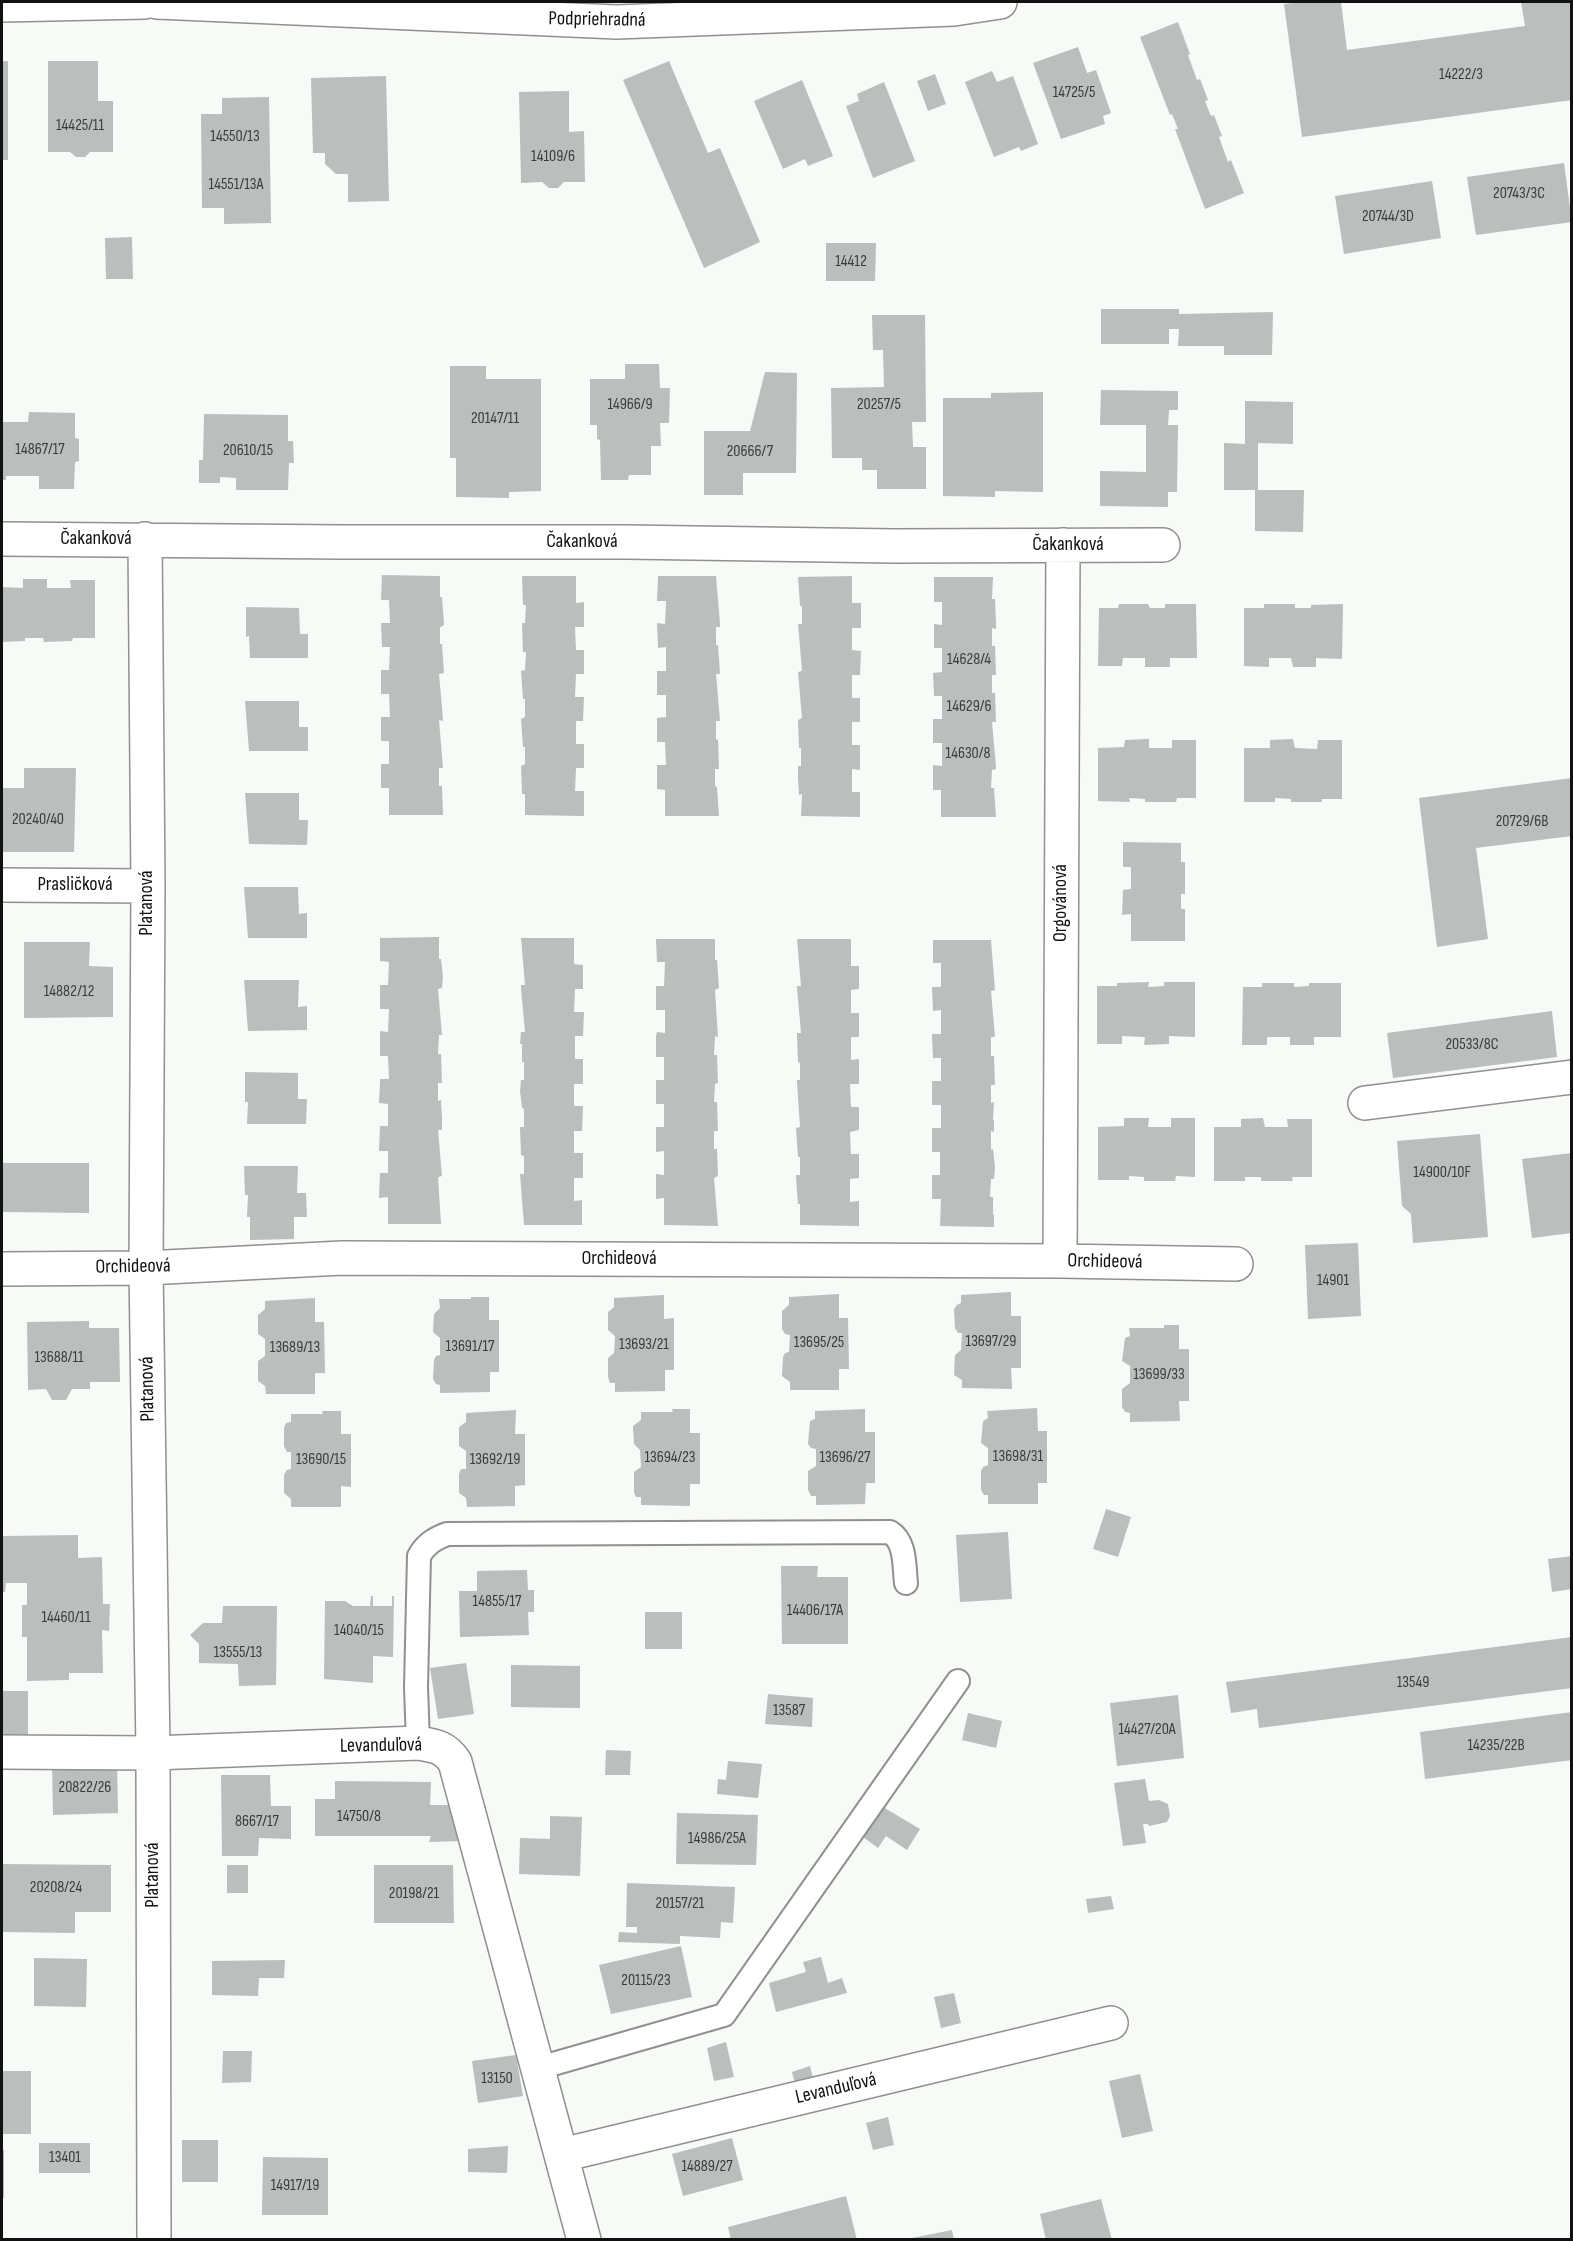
<!DOCTYPE html>
<html>
<head>
<meta charset="utf-8">
<style>
	body { margin:0 }
	#map { position:relative; width:1573px; height:2241px; overflow:hidden; background:#f8faf7; font-family:"Sofia Sans Condensed",sans-serif }
	canvas { display:block }
	.frame { position:absolute; inset:0; border:3px solid #101110; pointer-events:none }
</style>
</head>
<body>
<div id="map">
<canvas width="1573" height="2241"></canvas>
<div class="frame"></div>
</div>
<script>
const ctx = document.querySelector('canvas').getContext('2d');
ctx.lineJoin = 'round';
function fillPath(path, color) {
  ctx.fillStyle = color;
  ctx.fill(path, 'evenodd');
}
function strokePath(path, color, width, dash) {
  ctx.strokeStyle = color;
  ctx.lineWidth = width;
  ctx.lineCap = dash ? 'butt' : 'round';
  ctx.setLineDash(dash || []);
  ctx.stroke(path);
}
function drawText(font, color, halo, rows, align = 'center') {
  ctx.font = font + ' "Sofia Sans Condensed",sans-serif';
  ctx.lineWidth = 4.5;
  ctx.setLineDash([]);
  ctx.textBaseline = 'middle';
  ctx.strokeStyle = halo;
  ctx.fillStyle = color;
  for (const [text, x, y, turn = 0] of rows) {
    ctx.save();
    ctx.translate(x, y);
    ctx.rotate((+turn || 0) * Math.PI / 180);
    ctx.textAlign = isNaN(turn) ? turn : align;
    if (halo) ctx.strokeText(text, 0, 0);
    ctx.fillText(text, 0, 0);
    ctx.restore();
  }
}
const building = new Path2D(`
	M1301 2H1341L1347 50 1525 26 1521 2H1572V100L1302 137 1284 4Z
	M1178 22 1190 54 1188 55 1197 80 1200 79 1208 100 1205 101 1211 116 1214 115 1222 136 1219 137 1228 162 1231 160 1244 193 1205 209 1175 129H1178L1172 114 1170 115 1140 37Z
	M1078 47 1087 73 1096 70 1111 113 1103 116 1105 124 1061 139 1033 63Z
	M2 61H8V160H2Z
	M48 61H98V101H113V152H90L85 157H76L70 152H48Z
	M669 61 708 153 720 148 760 242 704 268 623 80Z
	M992 71 997 82 1013 76 1038 144 1021 151 1019 147 994 157 965 82Z
	M935 74 946 104 928 111 917 81Z
	M386 76 389 201 348 202V174H336L325 164V153H313L311 78Z
	M802 80 833 156 808 166 805 159 783 169 754 101Z
	M884 82 915 161 873 178 846 106 859 101 857 94Z
	M569 91V132L584 131 585 182H564L558 188H549L542 182 521 183 519 92Z
	M269 97 271 223 224 224V208H202L201 114H222V98Z
	M1564 163 1572 222 1476 235 1467 177Z
	M1432 181 1441 238 1344 254 1335 196Z
	M132 237 133 279H106L105 238Z
	M826 243H876L875 281H826Z
	M1101 309H1179V314L1273 312 1272 355H1224V346H1178L1179 329H1169V344H1101Z
	M872 315H925L926 422H912L913 447H926V489H877V470H862V458H832L831 388 884 387 883 350H873Z
	M625 364H659L660 388H670L669 423H660L661 446H651V475H629L628 480H601L600 440 597 439V425H590V379H625Z
	M450 366H486V379H541V491L509 492V498L456 497V458H450Z
	M765 372 797 373 796 473H743V495H704V431H750Z
	M1101 390 1178 391V410H1169L1168 425H1178L1177 492H1168V507L1100 506V471L1146 472V425H1100Z
	M1043 392V492L995 491V497L943 496V398H991V393Z
	M1245 401 1293 402V444L1258 443V490H1304L1303 532 1255 531V490H1224V443L1245 444Z
	M29 412 75 413V438L79 439V461L75 462 74 489H39V476H6V480H2V422H28Z
	M204 414 288 415V441H293L294 463H289L288 490H236V478L220 477V483H199V460H203Z
	M382 575 440 576V597H442L444 624 443 626 440 627V644H442L444 673 439 674 443 719V721L439 720 443 768H439V786H442L443 815H389V788H381V764H389V741H381V717H390L389 694H381V670H389L390 647H382L381 623H390L389 600H381Z
	M522 576H576V603L584 602V627H575L576 650H584V674H576L575 697H584L583 721H576V744H584V768H576L575 791H584V816L525 815V794H522L521 766 525 764V747H523L521 719 525 717V699H523L521 671 525 670 526 652H523L522 623H525L526 605H523Z
	M658 576H716L720 624V627H716V645H718L720 674H716L720 721H716V739L718 740 719 769H715V786L717 787 719 816H665V790L657 789V765H666L665 742H657V718L666 717V695H657V671H666V647L658 648 657 623 665 624 666 601H657Z
	M852 576V603H861V628H852V650L861 651 860 675H852V698H860V722H852V745H860V770L852 769V792H860V817L801 816 802 794 799 795 798 777V766H801V748H799L798 720 802 718 798 672 802 671 798 624H802V606H800L798 577Z
	M934 577H993L992 599H995L996 625V629L992 628V646H995L996 675H992V693H995L996 722H992L996 767V769L992 770 991 788H994L996 817H941V790H933V765L942 766V743H933V719H942V696H934L933 673 942 672V648H934V624L942 625V602H934Z
	M23 579H47V588H71L70 580H95V638H73L72 641 44 642 43 638H25V641L2 642V587L23 588Z
	M1119 604H1148L1150 608H1165V604H1196L1197 658H1170V667H1145V658H1123L1122 666H1098L1099 608H1118Z
	M1264 604H1295V608H1311V605L1343 604 1342 659 1316 658V667H1293L1291 658H1269V667L1244 666V608H1264Z
	M246 607 299 608 300 634H308V658H250L249 636 246 637Z
	M245 701H299V727H308V751H249Z
	M1147 739H1149V748H1172V740H1196V798H1177L1176 802H1145V799L1129 798 1130 802 1098 801V748L1124 747 1125 740Z
	M1293 739 1295 748 1317 749 1318 740H1342V799H1322V802H1291V799L1275 798V802H1244V748H1270V740Z
	M24 768H76L74 852H2V788H24Z
	M1572 778V836L1476 848 1488 939 1437 947 1419 798Z
	M245 793H299V820H308L307 845 249 844Z
	M1123 842 1181 843V862H1185V894H1181V909H1185V941H1131V914L1122 915 1123 890 1131 889V867H1123Z
	M244 887H298L299 914 307 913V938H248Z
	M439 937V959H441L443 977 442 988 438 989 442 1035H439L438 1054H441L442 1083H438V1101L441 1100 442 1119V1130H438L442 1176 438 1177 441 1224H388V1197L379 1198 380 1173H388V1151H379L380 1126H388V1104L379 1103 380 1082V1079H389L388 1056H380V1031L388 1032 389 1009H380V985H388L389 962 380 961V938Z
	M521 938H574V964L583 965V989H575L574 1012H584L583 1036H575V1059H583V1084H574V1106H583L582 1131H574V1153H583V1178H574V1201L582 1200V1225H524L520 1174H524V1156L521 1155 520 1127H524V1109L522 1108 520 1091 521 1080H524V1062H522V1044H520L521 1032H525L521 988V985H525Z
	M656 939H715V960H717L719 988 715 990 718 1037 715 1036 714 1055H717L718 1083 715 1084 714 1102H717L718 1131H714V1149H717L718 1176 714 1178 718 1226 664 1225V1198L656 1199V1174L664 1175V1151L656 1152V1127H664V1104H656V1080H664V1057H656V1036L657 1032 665 1033V1010H656V986H664L665 962H657Z
	M797 939H851V966H859V989L851 990V1013H859V1037H851V1060L859 1059V1084H850L851 1107H859V1130L850 1132 851 1154H859V1178L850 1179V1202L859 1201V1226L800 1225V1204H798L796 1177V1175H800V1157H798L796 1128 800 1127 797 1082V1080H800V1063L798 1062 797 1036V1033H801L797 988V986H801Z
	M933 940H991L995 990 991 991 995 1037H991V1056H994L995 1085H991V1103L994 1102 993 1120H994V1132L991 1131V1150L993 1149 995 1167 994 1179H991L990 1197H993V1215L994 1214V1227L940 1226 941 1199H932V1175H940V1152H932V1128H941V1105H932V1081H941V1058H933L932 1036V1034H941V1010L933 1011 932 987H941V963H933Z
	M24 942H90L89 966 113 967V1017L24 1018Z
	M244 980H299L298 1007 307 1006V1030L248 1031Z
	M1149 982 1148 987 1164 986V982H1195V1037L1169 1036V1044L1144 1045 1145 1037 1122 1036V1044H1097V986H1117V983Z
	M1262 983H1294V987L1309 986V983H1341V1037H1314V1045H1290V1037H1267V1045H1242L1243 987H1262Z
	M1552 1011 1557 1057 1393 1078 1387 1033Z
	M245 1072 298 1073V1099H307L306 1124H247L248 1102H245Z
	M1124 1118H1149L1148 1127H1171V1118H1195V1177L1176 1176 1175 1181H1144V1177L1129 1176V1180H1098V1127L1124 1126Z
	M1263 1118 1265 1127H1288L1287 1119H1312V1177H1292L1293 1181H1261V1177H1245V1181H1214V1127H1241V1119Z
	M1480 1134 1488 1237 1413 1243 1411 1214 1402 1206 1397 1141Z
	M1572 1153V1233L1532 1238 1522 1159Z
	M2 1163H89V1213L2 1212Z
	M244 1166H298L297 1193H306L307 1217H294V1239L250 1240V1217H247L248 1195H245Z
	M1358 1243 1361 1316 1308 1319 1305 1245Z
	M1011 1292V1316H1021V1368H1011L1012 1389 962 1388V1380L954 1375 955 1355 961 1350 962 1333H958L955 1328 954 1309 957 1305 961 1303V1295Z
	M839 1294V1318H848L849 1369H839V1390H790V1382L782 1376 783 1357 785 1353 789 1352 790 1335 785 1334 782 1329V1311L789 1305V1297Z
	M664 1295V1319L674 1318V1370H665V1391L615 1392V1383H610L608 1377V1358L614 1353 615 1336 608 1330V1312L614 1307V1298Z
	M471 1297H489V1320H499V1372H490V1392L440 1393V1385L436 1384 433 1379 434 1360 436 1356 440 1355V1338L433 1332 434 1314 440 1308 439 1299H471Z
	M315 1298V1322H324L325 1373H315V1394H266L265 1386 258 1381V1361L265 1356V1339L258 1334V1315L265 1309V1301Z
	M89 1321V1328H119L120 1382H90V1389H72L66 1400H52L46 1389 28 1390 27 1322Z
	M1164 1325H1179V1349H1189V1401H1179L1180 1421 1130 1422V1413L1125 1412 1122 1407V1389L1130 1383V1366L1122 1361 1125 1338 1130 1336 1129 1328H1164Z
	M1037 1408 1038 1431H1047V1483H1038V1504H988V1495H984L981 1490V1471L983 1467 988 1465V1448L981 1443 983 1421 988 1418 987 1411Z
	M672 1409H690V1433H700V1484H690V1506L641 1505V1497H636L634 1492V1472L641 1467 640 1450 634 1444 633 1426 641 1420V1412H673Z
	M865 1409V1432H875V1483H866L865 1504 816 1505V1496H811L808 1490V1471L816 1466V1449L811 1448 808 1444 810 1421 815 1419V1411Z
	M516 1410 515 1434H525V1485L515 1486V1506L467 1507 466 1498 459 1493V1474L461 1469H466V1451L459 1446V1427L466 1422V1413Z
	M322 1411H341V1434H351V1487L341 1486V1507H291V1499L284 1493V1475L287 1470 291 1469V1452H287L284 1446V1428L286 1423 291 1422V1414H323Z
	M1106 1509 1131 1517 1118 1557 1093 1549Z
	M1008 1532 1012 1599 960 1602 956 1535Z
	M78 1535V1558L102 1557 103 1604H110L109 1631 102 1630 103 1673H69V1680L27 1681V1637H22V1605H27V1583H6L5 1592H2V1536Z
	M1572 1556V1589L1552 1592 1548 1559Z
	M781 1566H818L817 1577H848V1644H782Z
	M527 1570 528 1590H534V1612H528L529 1635 460 1637 459 1591H477V1571Z
	M371 1596H373V1606H392V1596H394L393 1657 373 1656V1683L324 1679 325 1601H345L353 1606H370Z
	M223 1606H277L276 1685 239 1686 238 1664 199 1663V1644L190 1635 203 1623H222Z
	M645 1612H682V1649H645Z
	M1572 1637V1688L1259 1728 1257 1709 1231 1713 1226 1682Z
	M466 1663 474 1714 438 1719 430 1668Z
	M511 1665 580 1666V1708L511 1707Z
	M2 1691H28V1741H2Z
	M768 1694 813 1698 812 1727 765 1724Z
	M1178 1695 1184 1758 1117 1766 1110 1703Z
	M1572 1712V1760L1425 1779 1420 1732Z
	M968 1713 1002 1721 996 1748 962 1740Z
	M606 1750 631 1751 630 1775H605Z
	M117 1760 118 1813 53 1815 52 1762Z
	M728 1761 762 1764 758 1798 717 1794 718 1779 726 1780Z
	M221 1775H270L271 1806H291V1839L259 1838 258 1856H222Z
	M1145 1779 1149 1801 1159 1800 1168 1804 1170 1816 1167 1822 1149 1826 1148 1824H1143L1146 1843 1123 1846 1114 1783Z
	M335 1781 431 1782 430 1805H448L460 1841 429 1842 431 1836H315V1799H335Z
	M883 1807 920 1829 907 1850 886 1836 878 1848 863 1837Z
	M677 1813 758 1815 756 1865 676 1864Z
	M550 1816 582 1817 580 1876 519 1874 520 1838 550 1839Z
	M2 1864 111 1865V1912H75V1933L2 1932Z
	M227 1865H248V1893H227Z
	M374 1865H453L454 1923H374Z
	M627 1883 735 1887 733 1923 721 1922 720 1938 680 1936V1944L618 1942 619 1932 637 1933V1927H626Z
	M1111 1896 1114 1909 1088 1913 1086 1899Z
	M681 1946 692 1997 611 2014 599 1965Z
	M821 1957 828 1983 842 1978 847 1993 776 2012 769 1983 806 1972 803 1962Z
	M34 1958 87 1959 86 2007 34 2006Z
	M285 1960 284 1978H259L258 1996 212 1995V1961Z
	M954 1993 961 2023 941 2028 934 1997Z
	M726 2042 734 2077 714 2081 707 2048Z
	M223 2051H252L251 2082 222 2083Z
	M516 2055 523 2096 478 2103 472 2061Z
	M810 2066 814 2082 796 2087 792 2072Z
	M2 2071H31V2134H2Z
	M1140 2074 1153 2131 1122 2138 1109 2081Z
	M888 2117 894 2145 873 2150 866 2123Z
	M732 2138 743 2180 683 2196 672 2154Z
	M182 2140H218V2182H182Z
	M39 2143H90V2173H39Z
	M508 2146 507 2173 468 2172V2149Z
	M2 2150H4V2198H2Z
	M263 2157 328 2158V2215H262Z
	M846 2196 857 2240H731L728 2227Z
	M1101 2199 1112 2240H1046L1040 2214Z
	M952 2230 954 2240H912V2238Z`);
const service = new Path2D(`
	M418 1743 416 1687 419 1556C426 1544 434 1539 447 1534L890 1532C906 1542 904 1566 906 1583
	M539 2068 724 2015 958 1681`);
const minor = new Path2D(`
	M157 2 617 22 954 9 1000 2
	M2 5 145 2
	M2 539 342 542H626L894 546 1163 545
	M145 539 148 886 146 1268 153 1753 154 2240
	M2 885 148 886
	M1365 1103 1572 1077
	M1060 1261 1063 545
	M2 1269 146 1268 342 1258 1060 1261 1236 1264
	M2 1752 153 1753 418 1743C436 1746 445 1747 455 1762L584 2240
	M562 2155 1111 2023`);
const numberNames = [
	["14222/3",1461,75],
	["14725/5",1074,93],
	["14425/11",80,126],
	["14550/13",235,137],
	["14109/6",553,157],
	["14551/13A",236,185],
	["20743/3C",1519,194],
	["20744/3D",1388,217],
	["14412",851,262],
	["14966/9",630,405],
	["20257/5",879,405],
	["20147/11",495,419],
	["14867/17",40,450],
	["20610/15",248,451],
	["20666/7",750,452],
	["14628/4",969,660],
	["14629/6",969,707],
	["14630/8",968,754],
	["20240/40",38,820],
	["20729/6B",1522,822],
	["14882/12",69,992],
	["20533/8C",1472,1045],
	["14900/10F",1442,1173],
	["14901",1333,1281],
	["13697/29",991,1342],
	["13695/25",819,1343],
	["13693/21",644,1345],
	["13691/17",470,1347],
	["13689/13",295,1348],
	["13688/11",59,1358],
	["13699/33",1159,1375],
	["13698/31",1018,1457],
	["13694/23",670,1458],
	["13696/27",845,1458],
	["13690/15",321,1460],
	["13692/19",495,1460],
	["14855/17",497,1602],
	["14406/17A",815,1611],
	["14460/11",66,1618],
	["14040/15",359,1631],
	["13555/13",238,1653],
	["13549",1413,1683],
	["13587",789,1711],
	["14427/20A",1147,1730],
	["14235/22B",1496,1746],
	["20822/26",85,1788],
	["14750/8",359,1817],
	["8667/17",257,1822],
	["14986/25A",717,1839],
	["20208/24",56,1888],
	["20198/21",414,1894],
	["20157/21",680,1904],
	["20115/23",646,1981],
	["13150",497,2079],
	["13401",65,2158],
	["14889/27",707,2167],
	["14917/19",295,2186]
];
const streetNames = [
	["Podpriehradná",597,20,1],
	["Čakanková",96,539],
	["Čakanková",582,542],
	["Čakanková",1068,545],
	["Prasličková",75,885],
	["Platanová",147,903,-90],
	["Orgovánová",1061,903,-90],
	["Orchideová",619,1259],
	["Orchideová",1105,1262,1],
	["Orchideová",133,1267,-1],
	["Platanová",148,1389,-91],
	["Levanduľová",381,1746,-1],
	["Platanová",153,1875,-90],
	["Levanduľová",836,2089,-13]
];
fillPath(building, '#babebc');
strokePath(service, '#8f918e', 26);
strokePath(minor, '#8f918e', 36);
strokePath(service, '#fff', 22);
strokePath(minor, '#fff', 33);
drawText('16px', '#3a3c3b', null, numberNames);
drawText('20px', '#101110', '#fff', streetNames);
</script>
</body>
</html>
